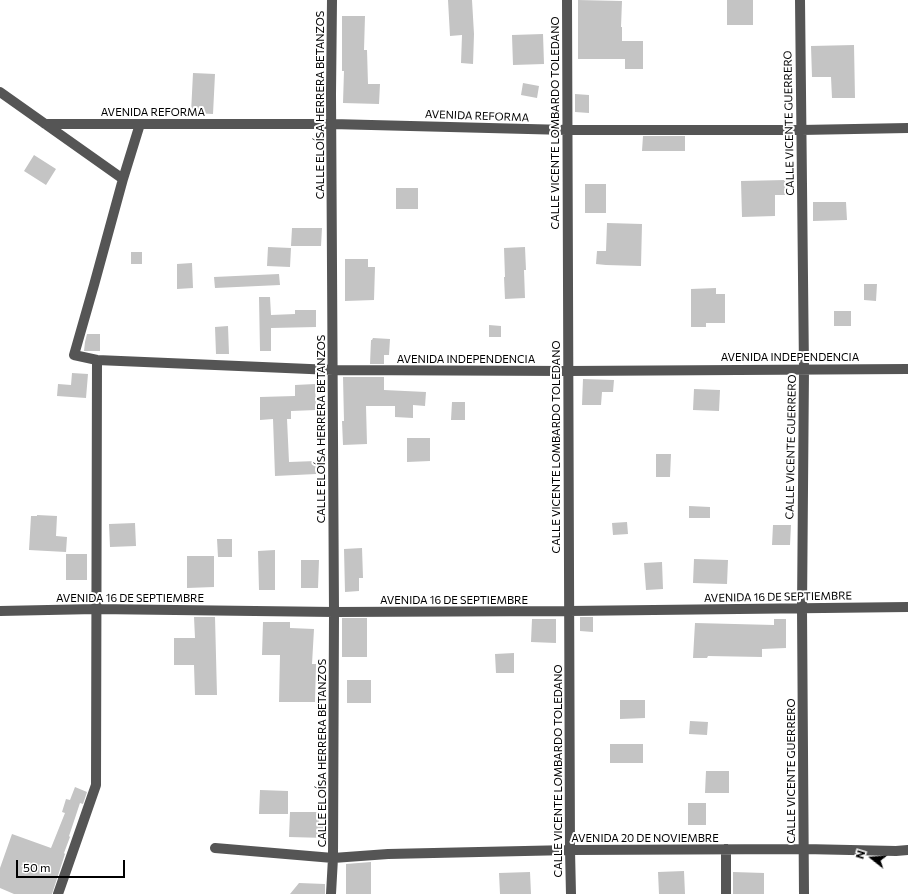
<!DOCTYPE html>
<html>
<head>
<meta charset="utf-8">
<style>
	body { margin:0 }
	#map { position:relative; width:908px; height:894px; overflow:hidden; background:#fff; font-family:Commissioner,sans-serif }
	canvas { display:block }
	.north { position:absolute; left:852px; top:838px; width:40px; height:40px; -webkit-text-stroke:3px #fff; paint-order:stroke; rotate:287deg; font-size:11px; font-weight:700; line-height:16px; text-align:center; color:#000 }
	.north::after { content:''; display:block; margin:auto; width:14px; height:18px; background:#000; clip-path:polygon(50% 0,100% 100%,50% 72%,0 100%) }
	.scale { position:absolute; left:16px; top:860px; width:109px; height:18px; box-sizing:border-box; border:2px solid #000; border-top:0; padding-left:5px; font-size:12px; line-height:14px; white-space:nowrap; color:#000; -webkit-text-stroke:3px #fff; paint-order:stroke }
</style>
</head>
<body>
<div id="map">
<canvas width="908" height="894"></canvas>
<div class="north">N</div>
<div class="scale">50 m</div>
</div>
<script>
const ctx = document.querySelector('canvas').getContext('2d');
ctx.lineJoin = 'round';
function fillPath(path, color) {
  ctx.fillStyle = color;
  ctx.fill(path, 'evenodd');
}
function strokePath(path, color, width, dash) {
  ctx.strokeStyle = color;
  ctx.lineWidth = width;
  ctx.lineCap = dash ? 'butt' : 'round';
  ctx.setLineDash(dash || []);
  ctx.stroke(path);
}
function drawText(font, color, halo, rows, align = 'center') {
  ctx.font = font + ' Commissioner,sans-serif';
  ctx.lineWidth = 4;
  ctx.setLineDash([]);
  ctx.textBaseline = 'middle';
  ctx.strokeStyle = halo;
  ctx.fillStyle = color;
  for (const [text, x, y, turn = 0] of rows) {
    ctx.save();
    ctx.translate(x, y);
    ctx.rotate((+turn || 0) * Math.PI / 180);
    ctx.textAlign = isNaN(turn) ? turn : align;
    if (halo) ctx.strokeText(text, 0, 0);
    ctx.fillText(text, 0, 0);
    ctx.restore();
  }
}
const building = new Path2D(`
	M448 0H472L474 34 473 64 461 63 462 35 450 36Z
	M578 0 622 1 621 27H622V41H643V69H625V59H578Z
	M727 0H753V25H727Z
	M342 16H365L364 50H367L368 84H380L379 104 343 103 344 71H342Z
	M543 34 544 64 513 65 512 35Z
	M854 45 855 98H832L831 77H812L811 46Z
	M193 73 215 74 213 114 191 113Z
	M523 83 539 86 537 98 521 95Z
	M575 94 589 95V113L575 112Z
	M643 136H685V151H642Z
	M34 155 56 169 46 185 24 171Z
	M785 180V195H775V216L742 217 741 181Z
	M585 184H606V213H585Z
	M396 188H418V209H396Z
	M813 202H846L847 220 813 221Z
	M607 223 642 224 641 266 606 265 596 264 597 251H606Z
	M292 228H322L321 246H291Z
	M268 247 291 248 290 267 267 266Z
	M525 247 526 270H524L525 298 505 299 504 277H505L504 248Z
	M131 252H142V264H131Z
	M345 259H368V267H375L374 300 345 301Z
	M192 263 193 288 177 289V264Z
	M279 274 280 285 215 288 214 277Z
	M864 284H877L876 301 864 300Z
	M716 288V294H725V323H706V327H691V289Z
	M259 297H270L271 315 295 314V310H316V327L271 328V351H260Z
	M834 311H851V326H834Z
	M489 325 501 326V337H489Z
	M228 326 229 354H216L215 327Z
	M87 334H100V351H84L85 342Z
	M373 338 390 339 389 355H384V364H370L371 340H372Z
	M72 373 88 374 86 398 57 396 58 384 71 385Z
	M343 377H384V390L426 392 425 406 413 405V418L395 417V406H366L367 444 343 445 342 421H344Z
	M583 379 614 380 613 392H602L601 405H582Z
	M315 384 316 410 291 411V419H287L289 462 316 461V474L275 476 273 419 260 420V397L295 396V385Z
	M694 389 720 390 719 411 693 410Z
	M452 402H465V420H451Z
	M407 438H430V461L407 462Z
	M656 454H671L670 477H656Z
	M689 506 710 507V518H689Z
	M37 515 57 516 56 536 67 537 66 552 29 550 31 516H37Z
	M627 522 628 534 613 535 612 523Z
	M135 523 136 546 110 547 109 524Z
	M773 525H791L790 545H772Z
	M217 539H232V557H218Z
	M362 548 363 578H359V591L345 592 344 549Z
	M275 550V590H259L258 551Z
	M66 554H87V580H66Z
	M187 556H214V587L187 588Z
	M694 559 728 560 727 584 693 583Z
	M301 560H319L318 588H301Z
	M662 562 663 589 646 590 644 563Z
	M194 617H215L217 695H195L194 665H174V638H195Z
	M580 617H593V632L580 631Z
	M342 618H367V657H342Z
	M532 619H556V643L531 642Z
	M774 619H786V648L762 649V657L708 656 707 658H693L695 623 774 625Z
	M263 622H290V628L314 629 312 664H316L315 702H279L280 655H262Z
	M514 653V673H496L495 654Z
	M347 680H371V703H347Z
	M620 700H645V718L620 719Z
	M690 721 708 722 707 735 689 734Z
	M610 744H643V763H610Z
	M706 771H729V793H705Z
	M75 787 87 792 83 804 80 803 69 836 70 837 64 853 65 854 52 894H14L0 888V868L12 834 51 848 65 813 62 812 66 799 70 800Z
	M260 790 288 791V814H259Z
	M688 803H706V825H688Z
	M290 812H319V824H326V838L289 837Z
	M371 862V894H346V864Z
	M684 871 685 894H659L658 872Z
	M530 872 531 894H500L499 873Z
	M733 872 764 873V894H733Z
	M299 883 325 884V894H290Z`);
const minor = new Path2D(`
	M567 0 570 850 571 894
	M800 0 804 369 802 609 804 894
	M0 92 123 179 94 285 74 355 97 360 333 370 568 371 908 369
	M45 124H332L567 130H801L908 128
	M123 179 140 124
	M0 611 96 609 334 612 569 611 908 607
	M215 848 333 858 388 854 570 850 804 849 896 851 908 850
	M726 849V894
	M58 894 96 785 97 360
	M331 894 333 858 334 612 331 94 332 0`);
const streetNames = [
	["CALLE ELOÍSA HERRERA BETANZOS",320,105,-90],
	["AVENIDA REFORMA",153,112],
	["AVENIDA REFORMA",477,116,2],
	["CALLE VICENTE LOMBARDO TOLEDANO",555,123,-90],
	["CALLE VICENTE GUERRERO",789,123,-91],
	["AVENIDA INDEPENDENCIA",790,357],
	["AVENIDA INDEPENDENCIA",466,359],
	["CALLE ELOÍSA HERRERA BETANZOS",321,429,-90],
	["CALLE VICENTE LOMBARDO TOLEDANO",556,447,-90],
	["CALLE VICENTE GUERRERO",791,447,-89],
	["AVENIDA 16 DE SEPTIEMBRE",778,597,-1],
	["AVENIDA 16 DE SEPTIEMBRE",130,598],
	["AVENIDA 16 DE SEPTIEMBRE",454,600],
	["CALLE ELOÍSA HERRERA BETANZOS",322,753,-90],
	["CALLE VICENTE LOMBARDO TOLEDANO",558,771,-90],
	["CALLE VICENTE GUERRERO",791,771,-90],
	["AVENIDA 20 DE NOVIEMBRE",645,838]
];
fillPath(building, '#c4c4c4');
strokePath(minor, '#555', 10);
drawText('11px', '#000', '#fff', streetNames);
</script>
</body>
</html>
